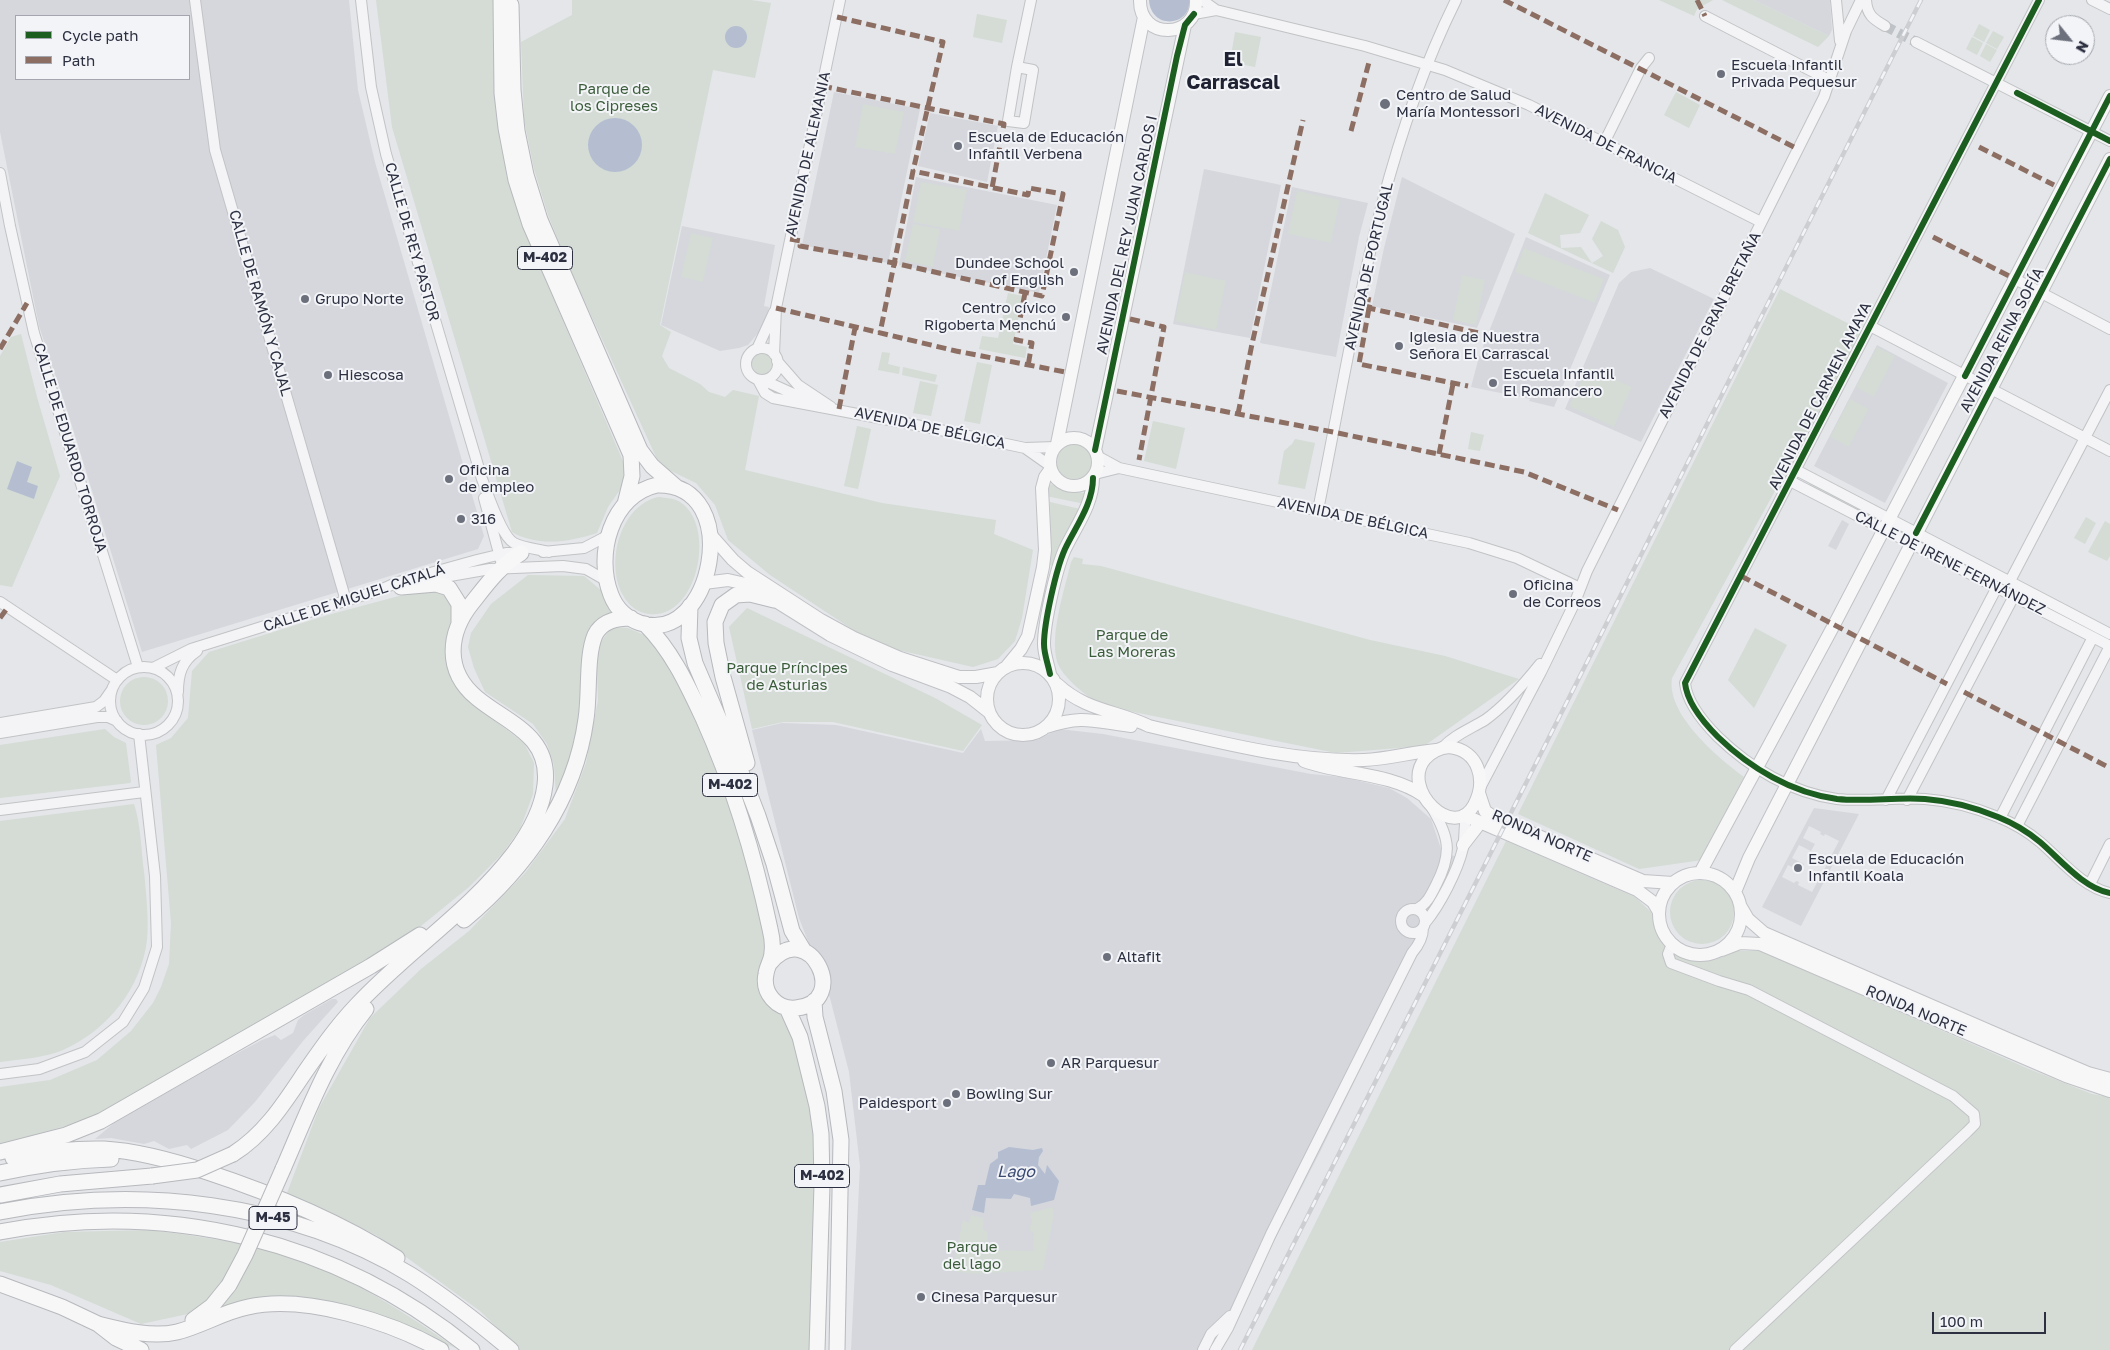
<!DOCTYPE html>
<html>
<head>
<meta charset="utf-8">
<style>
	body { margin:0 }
	#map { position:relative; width:2110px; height:1350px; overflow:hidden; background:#e4e6e9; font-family:"Golos Text",sans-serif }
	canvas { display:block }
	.legend { position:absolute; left:15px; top:15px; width:175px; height:65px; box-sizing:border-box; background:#f3f4f7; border:1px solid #a3a6ae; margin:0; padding:6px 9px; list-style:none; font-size:15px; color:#2c3041 }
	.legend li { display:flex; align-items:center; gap:10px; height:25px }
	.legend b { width:25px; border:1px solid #a3a6ae }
	.north { position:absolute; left:2045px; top:15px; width:50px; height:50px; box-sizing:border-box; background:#f3f4f7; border:1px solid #a3a6ae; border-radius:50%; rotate:119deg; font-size:14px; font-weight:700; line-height:20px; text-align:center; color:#2c3041 }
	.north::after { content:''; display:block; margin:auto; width:18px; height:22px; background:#6c707c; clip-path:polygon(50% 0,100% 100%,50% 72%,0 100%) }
	.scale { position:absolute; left:1932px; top:1312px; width:114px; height:22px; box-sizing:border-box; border:2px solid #2c3041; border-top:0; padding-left:6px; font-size:15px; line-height:18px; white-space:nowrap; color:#2c3041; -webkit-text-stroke:4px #f3f4f7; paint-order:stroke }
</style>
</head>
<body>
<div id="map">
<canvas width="2110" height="1350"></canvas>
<ul class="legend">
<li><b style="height:6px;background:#1b5e20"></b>Cycle path</li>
<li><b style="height:6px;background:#8d6e63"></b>Path</li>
</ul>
<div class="north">N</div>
<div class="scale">100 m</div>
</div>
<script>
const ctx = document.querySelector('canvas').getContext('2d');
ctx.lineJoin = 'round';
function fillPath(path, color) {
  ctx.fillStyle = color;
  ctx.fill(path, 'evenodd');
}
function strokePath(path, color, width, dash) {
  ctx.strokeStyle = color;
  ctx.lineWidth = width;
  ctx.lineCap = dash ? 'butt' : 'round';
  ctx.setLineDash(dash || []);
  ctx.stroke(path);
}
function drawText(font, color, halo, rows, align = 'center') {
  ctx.font = font + ' "Golos Text",sans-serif';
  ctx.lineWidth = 4;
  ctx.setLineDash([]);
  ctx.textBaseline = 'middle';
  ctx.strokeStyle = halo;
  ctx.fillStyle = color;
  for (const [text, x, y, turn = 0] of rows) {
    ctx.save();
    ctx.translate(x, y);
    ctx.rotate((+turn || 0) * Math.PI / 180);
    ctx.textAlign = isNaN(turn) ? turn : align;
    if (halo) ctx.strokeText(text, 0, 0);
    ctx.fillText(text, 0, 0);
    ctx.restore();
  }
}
const built = new Path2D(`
	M0 0H349L358 90 375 162 484 536 478 549 142 652 67 410 39 326 0 132ZM16 16H189V79H16Z
	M1754 0H1830L1832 30 1829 36Z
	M834 92 920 109 888 263 802 245Z
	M930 113 998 126 987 182 918 166Z
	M1204 169 1281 185 1250 338 1173 324Z
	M916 177 1057 205 1039 293 899 265Z
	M1402 177 1515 234 1477 328 1372 306 1384 248Z
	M1292 187 1368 203 1359 237 1336 357 1260 343Z
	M682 226 775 245 764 306 769 307 764 326 748 345 739 348 720 351 661 325Z
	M1526 237 1610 275 1554 407 1529 401 1530 399 1471 387 1479 357Z
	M1650 268 1714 299 1641 442 1565 409 1619 283 1631 272Z
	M1877 345 1948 383 1885 503 1814 466Z
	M1842 520 1849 524 1836 550 1828 546Z
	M782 723 836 725 963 753 981 729 985 741 1037 740 1059 729 1103 734 1311 774 1342 777 1389 788 1407 798 1431 819 1442 852 1463 859 1320 1152 1218 1350H851L860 1166 849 1072 830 998 799 918 752 730Z
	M1814 808 1859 814 1801 926 1762 907ZM1809 826 1821 832 1820 834 1824 836 1825 834 1839 841 1829 860 1821 856 1819 860 1827 864 1812 892 1798 885 1799 882 1796 881 1794 883 1782 877 1788 865 1800 871 1804 864 1792 858 1799 845 1811 851 1815 844 1803 838Z
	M332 999H336L338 1002 303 1041 255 1102 228 1130 191 1149 187 1145 169 1149 154 1141 144 1144 111 1138 95 1139 114 1123 219 1063 262 1040 275 1035 281 1040 293 1033 298 1020 304 1015Z`);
const green = new Path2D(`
	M376 0H495L496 115 510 185 525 232 625 466 622 487 608 507 597 533C569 542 538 547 512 532L392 127Z
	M572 0H751L771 3 755 78 713 70 660 325 671 332 662 356 669 368 700 384 709 392 725 397 733 390 759 396 745 470 882 503 996 520 994 534 1033 550 1022 618 1015 641 998 659 973 667 876 645 770 575 728 540 715 505 696 483 669 470 657 459 569 267 548 215 534 169 524 120 521 42 572 15Z
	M1659 0H1713L1697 9 1694 16Z
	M1722 0H1754L1829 36 1818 47Z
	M977 14 1007 20 1002 43 973 37Z
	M1979 24 1990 30 1984 42 1973 36Z
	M1993 31 2004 37 1997 49 1986 43Z
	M1235 32 1261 37 1255 67 1230 62Z
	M1972 37 1983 43 1977 55 1966 49Z
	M1986 44 1997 50 1990 62 1980 56Z
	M1676 92 1700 105 1689 128 1664 115Z
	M863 104 904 112 895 154 855 147Z
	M921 182 967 190 959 231 913 222Z
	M1297 191 1340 200 1331 243 1288 234Z
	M1545 193 1589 215 1580 233 1560 235 1561 248 1581 247 1592 263 1603 256 1592 239 1601 221 1618 230 1625 247 1613 273 1528 233Z
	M913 224 940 229 933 267 905 261Z
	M691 233 713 238 703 282 681 277Z
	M1524 248 1604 279 1595 303 1515 272Z
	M1185 272 1226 281 1216 330 1175 321Z
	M1462 275 1485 280 1476 325 1453 320Z
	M1780 289 1863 331 1672 678C1666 714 1717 757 1744 777L1702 860 1639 869 1518 814Z
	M1008 293 1023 296 1013 344 1027 347 1025 358 979 349 982 336 998 338Z
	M21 334 37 397 60 476 12 587 0 585V356L11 337Z
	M1877 347 1895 356 1874 397 1856 387Z
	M882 352 890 353 888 364 900 367 899 374 878 370Z
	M752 364a10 10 0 1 1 20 0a10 10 0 1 1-20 0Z
	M977 362 992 365 980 424 964 421Z
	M903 367 937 375 935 382 902 375Z
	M1588 367 1632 387 1614 427 1569 406Z
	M920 381 938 385 931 416 913 413Z
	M1850 399 1869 409 1849 447 1830 437Z
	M1153 421 1185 428 1176 469 1144 461Z
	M857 426 871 429 858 489 844 486Z
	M1471 432 1484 435 1480 451 1468 449Z
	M1295 439 1315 443 1305 489 1278 484 1284 451 1292 444Z
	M1054 459a20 20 0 1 1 40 0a20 20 0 1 1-40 0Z
	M1811 482 1873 515 1871 517 1809 485Z
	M1051 484 1066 491 1085 493V504L1046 496 1048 488Z
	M658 497C666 498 674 498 680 502 717 525 698 620 649 614 638 613 628 605 623 595 605 563 620 506 658 497Z
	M1050 502 1080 509 1055 566 1050 565 1051 552Z
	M2086 517 2096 523 2085 544 2074 538Z
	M2105 521 2110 524V556L2107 561 2088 552Z
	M1074 557 1083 559 1082 564 1101 566 1370 640 1445 656 1519 679 1424 746 1336 753 1099 705C1086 694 1069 683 1060 668 1046 644 1065 589 1071 562Z
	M528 575 584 576 602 591 612 612 597 623 571 760 556 796 554 765 547 744 533 724 485 692 474 668 468 647 471 633 491 604Z
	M434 590 443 592 455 609 449 628 447 655 481 710 524 743 534 763 533 794 520 829 502 854 469 887 405 939 340 975 263 1022 89 1119 0 1145V1087L50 1080 97 1060 131 1031 153 1003 161 987 169 964 171 923 156 745 171 738 188 718 192 671 209 652 328 615 399 596Z
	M747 608 935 698 982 725 963 751 833 722H783L752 729 729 627Z
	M612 627 628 628 651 638 675 670 738 825 766 940C765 957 760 971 758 988L789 1025 817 1132 812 1350H520L480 1311 376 1235 287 1193 319 1108 370 1018 421 969 469 931 525 873 565 819 586 763 598 700 596 648Z
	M1755 628 1787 645 1754 708 1728 680Z
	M120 701a24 24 0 1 1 48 0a24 24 0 1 1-48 0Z
	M105 729 114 737 126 743 131 782 130 783 0 798V745Z
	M134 804C141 825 141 850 144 872 146 892 149 920 147 940 141 988 108 1030 63 1050 44 1058 21 1059 0 1062V821Z
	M1506 841 1635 897 1651 912 1660 937 1677 956 1701 961 1714 960 1737 951H1761L2029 1069 2092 1094 2110 1097V1350H1252Z
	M1670 912a32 32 0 1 1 64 0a32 32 0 1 1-64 0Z
	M1053 1207 1054 1215 1043 1270 974 1274 952 1271 963 1220 969 1223 971 1215 984 1218 983 1229 988 1232 987 1250 1033 1251 1034 1233 1030 1231V1226L1032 1222 1030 1213Z
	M150 1230C189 1235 228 1240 267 1250 336 1267 398 1308 456 1348L375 1315 317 1299 248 1301 141 1324 51 1285 0 1271V1242L64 1232Z`);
const water = new Path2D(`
	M1149 0H1189C1192 26 1151 31 1149 0Z
	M725 37a11 11 0 1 1 22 0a11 11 0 1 1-22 0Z
	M588 145a27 27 0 1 1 54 0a27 27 0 1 1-54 0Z
	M17 461 32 467 27 482 38 486 34 499 7 489Z
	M1009 1147 1033 1150 1042 1148 1043 1151 1039 1157 1038 1165 1045 1174 1047 1165 1059 1181 1054 1200 1031 1206 1030 1198 1014 1194 1011 1199 986 1198 984 1213 972 1210 978 1185H985L990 1164 998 1158V1152Z`);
const minorTunnel = new Path2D(`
	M1885 26 1916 42`);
const minor = new Path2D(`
	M195 0 215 150 346 601
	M361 0 371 87 386 154 482 479C488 494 501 536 514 543 524 548 538 549 549 552
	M1202 0 1216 10 1365 46 1445 70 1529 105 1761 222
	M1836 0 1840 41
	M1866 0C1867 15 1873 19 1885 26
	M2039 0 1685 683C1687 703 1704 723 1718 737 1750 768 1792 793 1837 799 1866 802 1896 797 1925 799 1951 801 1974 807 1998 817 2013 823 2028 832 2040 842 2060 859 2083 888 2110 893
	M2092 0 2110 9
	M1194 14 1216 10
	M1705 16 1831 81
	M1916 42 2110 141
	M1017 67 1033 70 1024 123 1008 121Z
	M1017 67 1031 0
	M1604 143 1641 68 1649 58
	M0 173 10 226 34 333 138 667
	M2015 279 2110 329
	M1870 326 2110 451
	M746 364a16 16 0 1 1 32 0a16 16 0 1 1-32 0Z
	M757 349 774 312
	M774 354 776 308 840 0
	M777 361 798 385 831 407
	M758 380 765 393 773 398 926 427 1025 448 1055 447
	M763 380 807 400
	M1025 448 1049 465
	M1097 456 1119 468 1469 543 1517 558 1580 588
	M1796 470 2110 634
	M1095 474 1119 468
	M1790 481 2110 646
	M484 498 501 561
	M1318 510C1353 338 1377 159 1456 0
	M543 552 584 548 609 535
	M427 580 490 569 563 566 586 569 607 581
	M2010 581 2110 390
	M0 602 117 680
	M110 701a34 34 0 1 1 68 0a34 34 0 1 1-68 0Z
	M153 668 191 649 380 590 398 582 477 560 506 553H521
	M178 692C178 674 182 661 197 651
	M0 723 96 707 104 701 111 691
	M0 733 97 717H108L117 721
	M1442 748C1454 735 1470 729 1485 720 1506 705 1524 684 1540 664
	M1481 786 1541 672 1575 602 1587 571 1824 97 1846 31 1861 0
	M1886 800 1997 587
	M1907 800 2014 596
	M0 810 144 792
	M2000 818 2093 637
	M2017 826 2110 646
	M2090 884 2110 844
	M1401 921a12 12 0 1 1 24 0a12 12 0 1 1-24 0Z
	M1417 909C1427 904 1431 895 1436 885 1452 854 1450 838 1432 808
	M1425 923C1440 905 1458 870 1463 848 1465 837 1464 827 1466 816
	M1672 944 1668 954 1671 963 1719 981 1749 990 1953 1096 1974 1114 1975 1124 1967 1132 1735 1350
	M0 1074 39 1069 85 1052 123 1022 144 988 157 947 155 876 139 734
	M1203 1350 1211 1334 1230 1316
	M1215 1350 1228 1328 1271 1234 1412 953C1418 946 1423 938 1423 928`);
const major = new Path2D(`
	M1140 0C1139 41 1198 39 1196 0
	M1050 462a24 24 0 1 1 48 0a24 24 0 1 1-48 0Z
	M1057 444 1144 17
	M1095 450 1185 25
	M709 533 733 560 747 572 821 620 854 638 900 658 959 677H976L998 673
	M704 583 728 580 750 585 830 635 892 665 951 687 970 697 989 712
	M987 699a36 36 0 1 1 72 0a36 36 0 1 1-72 0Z
	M1007 666 1021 649 1028 636 1043 567 1045 550 1042 488 1045 477 1050 470
	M1050 674C1048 664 1044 654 1044 644 1044 623 1056 569 1065 549 1076 526 1093 504 1093 478
	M1057 684C1086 711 1115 710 1149 726 1219 742 1292 762 1364 760 1389 759 1412 752 1436 750
	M1046 727C1085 714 1094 722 1131 726
	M1449 747C1479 750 1487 781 1474 805 1454 842 1400 789 1425 759 1432 751 1439 748 1449 747Z
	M1304 761C1342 775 1389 772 1424 796
	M1479 793 1485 811 1492 816 1643 881 1673 883
	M1466 816 1637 890 1653 902 1659 912
	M1463 845 1480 823
	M1659 914a41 41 0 1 1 82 0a41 41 0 1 1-82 0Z
	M1700 873 1834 625 2110 96
	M1735 892 1749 858 2110 159
	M1741 907 1748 919 1764 933 2008 1039 2088 1073 2110 1079
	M1722 950 1740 943 1760 944 2066 1076 2110 1091`);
const highway = new Path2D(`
	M501 0 502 93 506 128 516 180 530 224 631 455 632 476 625 504
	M511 5 513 90 517 131 526 175 540 220 640 450 652 466 676 487
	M657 485C746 483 712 648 640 623 626 618 616 608 611 595 595 555 611 495 657 485Z
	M401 587 436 584 449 588 459 604V623
	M690 606 689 638 695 663 734 754 758 816 774 864 792 931 804 951
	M645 624C672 651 687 684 703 718 733 785 755 858 770 929 772 937 773 945 772 952 772 960 767 966 766 974 762 993 777 1010 796 1008 852 1003 809 916 770 963
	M747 763 723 677 716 643 715 622 722 605 736 595 750 594 774 600
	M464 920C526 868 575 800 586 719 590 694 586 656 595 635 602 621 616 618 631 618
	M814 1001 815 1017 834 1091 841 1140 837 1350
	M787 1008 800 1037 817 1106 821 1134 822 1185 817 1350
	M0 1152 66 1135 101 1121 371 966 420 935
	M233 1154C265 1134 285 1102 305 1072 321 1049 337 1026 356 1006 406 952 469 912 514 853 529 833 542 810 545 785 551 735 507 723 477 698 444 671 448 633 472 603 487 584 500 566 521 553
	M13 1158C43 1153 73 1148 104 1149 139 1151 174 1161 207 1172 274 1194 338 1221 397 1258
	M283 1169C307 1114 328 1056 366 1009
	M0 1173C37 1165 73 1160 111 1159
	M0 1195 60 1184 152 1176
	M0 1212C137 1185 290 1201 411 1275 446 1297 479 1323 511 1350
	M0 1232C169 1199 339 1241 472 1350
	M0 1284 62 1307 98 1324 116 1338 141 1350
	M193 1320 212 1306 229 1285
	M98 1324C122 1330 152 1338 177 1332 201 1326 223 1312 248 1307 305 1294 391 1322 441 1350`);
const rail = new Path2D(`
	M1240 1350 1921 0`);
const highwayBridge = new Path2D(`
	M152 1176 197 1170 233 1154
	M229 1285 245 1255 283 1169`);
const quiet = new Path2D(`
	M1504 0 1798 149
	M1697 0 1705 16
	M837 17 943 42 913 171 880 333
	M822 86 1004 124 992 188
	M1351 131 1369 62
	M1979 147 2054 185
	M1933 237 2015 279
	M790 239 801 241 800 246 894 263 1042 296 1063 194 1029 188 1028 195 913 171
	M1025 293 1016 340 1032 343 1028 366
	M1361 298 1371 300 1369 308 1483 334
	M776 308 956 351 1065 372
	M1369 308 1359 364 1468 386
	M1130 319 1164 327 1139 460
	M0 349 27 303
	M1117 391 1333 432 1524 472 1618 510
	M839 409 855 328
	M1238 414 1252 344 1303 120
	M1439 454 1453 384
	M1741 576 1947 684
	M0 618 8 607
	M1964 692 2110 768`);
const cycleway = new Path2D(`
	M2039 0 1685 683C1687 703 1704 723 1718 737 1750 768 1792 793 1837 799 1866 802 1896 797 1925 799 1951 801 1974 807 1998 817 2013 823 2028 832 2040 842 2060 859 2083 888 2110 893
	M2017 93 2110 141
	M1965 376 2110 96
	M1095 450 1177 56 1185 25 1194 14
	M1916 533 2110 159
	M1050 674C1048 664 1044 654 1044 644 1044 623 1056 569 1065 549 1076 526 1093 504 1093 478`);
const markers = [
	[1721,74,5,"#6c707c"],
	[1385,104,6,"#6c707c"],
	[958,146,5,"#6c707c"],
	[1074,272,5,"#6c707c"],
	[305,299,5,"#6c707c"],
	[1066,317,5,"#6c707c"],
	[1399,346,5,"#6c707c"],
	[328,375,5,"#6c707c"],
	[1493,383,5,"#6c707c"],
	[449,479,5,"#6c707c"],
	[461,519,5,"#6c707c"],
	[1513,594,5,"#6c707c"],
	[1798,868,5,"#6c707c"],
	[1107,957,5,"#6c707c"],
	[1051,1063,5,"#6c707c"],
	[956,1094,5,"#6c707c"],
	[947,1103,5,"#6c707c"],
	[921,1297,5,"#6c707c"]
];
const shields = [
	[545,258,55],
	[730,785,55],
	[822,1176,55],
	[273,1218,48]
];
const shieldNames = [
	["M-402",545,258],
	["M-402",730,785],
	["M-402",822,1176],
	["M-45",273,1218]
];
const poiNames = [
	["Escuela Infantil",1731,65],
	["Privada Pequesur",1731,82],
	["Centro de Salud",1396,95],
	["María Montessori",1396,112],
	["Escuela de Educación",968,137],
	["Infantil Verbena",968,154],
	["Dundee School",1064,263,"right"],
	["of English",1064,280,"right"],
	["Grupo Norte",315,299],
	["Centro cívico",1056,308,"right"],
	["Rigoberta Menchú",1056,325,"right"],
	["Iglesia de Nuestra",1409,337],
	["Señora El Carrascal",1409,354],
	["Escuela Infantil",1503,374],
	["El Romancero",1503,391],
	["Hiescosa",338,375],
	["Oficina",459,470],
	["de empleo",459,487],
	["316",471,519],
	["Oficina",1523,585],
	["de Correos",1523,602],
	["Escuela de Educación",1808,859],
	["Infantil Koala",1808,876],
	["Altafit",1117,957],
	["AR Parquesur",1061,1063],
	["Bowling Sur",966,1094],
	["Paidesport",937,1103,"right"],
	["Cinesa Parquesur",931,1297]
];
const parkNames = [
	["Parque de",614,89],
	["los Cipreses",614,106],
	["Parque de",1132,635],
	["Las Moreras",1132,652],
	["Parque Príncipes",787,668],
	["de Asturias",787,685],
	["Parque",972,1247],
	["del lago",972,1264]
];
const streetNames = [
	["AVENIDA DE FRANCIA",1606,144,27],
	["AVENIDA DE ALEMANIA",808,154,-78],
	["AVENIDA DEL REY JUAN CARLOS I",1127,235,-78],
	["CALLE DE REY PASTOR",412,242,74],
	["AVENIDA DE PORTUGAL",1369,266,-77],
	["CALLE DE RAMÓN Y CAJAL",260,303,74],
	["AVENIDA DE GRAN BRETAÑA",1710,325,-63],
	["AVENIDA REINA SOFÍA",2002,340,-62],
	["AVENIDA DE CARMEN AMAYA",1820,396,-63],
	["AVENIDA DE BÉLGICA",930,428,12],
	["CALLE DE EDUARDO TORROJA",70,448,73],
	["AVENIDA DE BÉLGICA",1353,518,12],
	["CALLE DE IRENE FERNÁNDEZ",1950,563,27],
	["CALLE DE MIGUEL CATALÁ",354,598,-18],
	["RONDA NORTE",1542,836,24],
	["RONDA NORTE",1916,1011,23]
];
const waterNames = [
	["Lago",1016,1172]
];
const districtNames = [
	["El",1233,60],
	["Carrascal",1233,83]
];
fillPath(built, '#d5d7dd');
fillPath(green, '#d4dcd5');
fillPath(water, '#b5bed1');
strokePath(minorTunnel, '#bfc2c7', 10, [10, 5]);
strokePath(minor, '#c1c3c5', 12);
strokePath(major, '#c1c2c6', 14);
strokePath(highway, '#b7b9bd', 17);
strokePath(minor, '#f4f4f6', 10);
strokePath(major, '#f7f7f8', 12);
strokePath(highway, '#f7f7f8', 15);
strokePath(rail, '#cdced1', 4.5);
strokePath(rail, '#f3f4f7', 2.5, [8]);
strokePath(highwayBridge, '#b7b9bd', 17, []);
strokePath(highwayBridge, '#f7f7f8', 15);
strokePath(quiet, '#8d6e63', 5, [10, 5]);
strokePath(cycleway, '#1b5e20', 6);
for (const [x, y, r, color] of markers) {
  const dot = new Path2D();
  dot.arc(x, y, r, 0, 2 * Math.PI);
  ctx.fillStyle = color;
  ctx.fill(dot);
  strokePath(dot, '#f3f4f7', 2);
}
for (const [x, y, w] of shields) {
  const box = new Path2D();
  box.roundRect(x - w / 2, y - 11.5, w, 23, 4);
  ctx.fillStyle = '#f3f4f7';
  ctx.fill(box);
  strokePath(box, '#2c3041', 1);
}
drawText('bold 14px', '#2c3041', null, shieldNames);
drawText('15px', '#2c3041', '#f3f4f7', poiNames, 'left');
drawText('15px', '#3b5c3a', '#f3f4f7', parkNames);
drawText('15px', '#2c3041', '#f3f4f7', streetNames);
drawText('italic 16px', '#394972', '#f3f4f7', waterNames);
drawText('bold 20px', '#1e2232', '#f3f4f7', districtNames);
</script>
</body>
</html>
